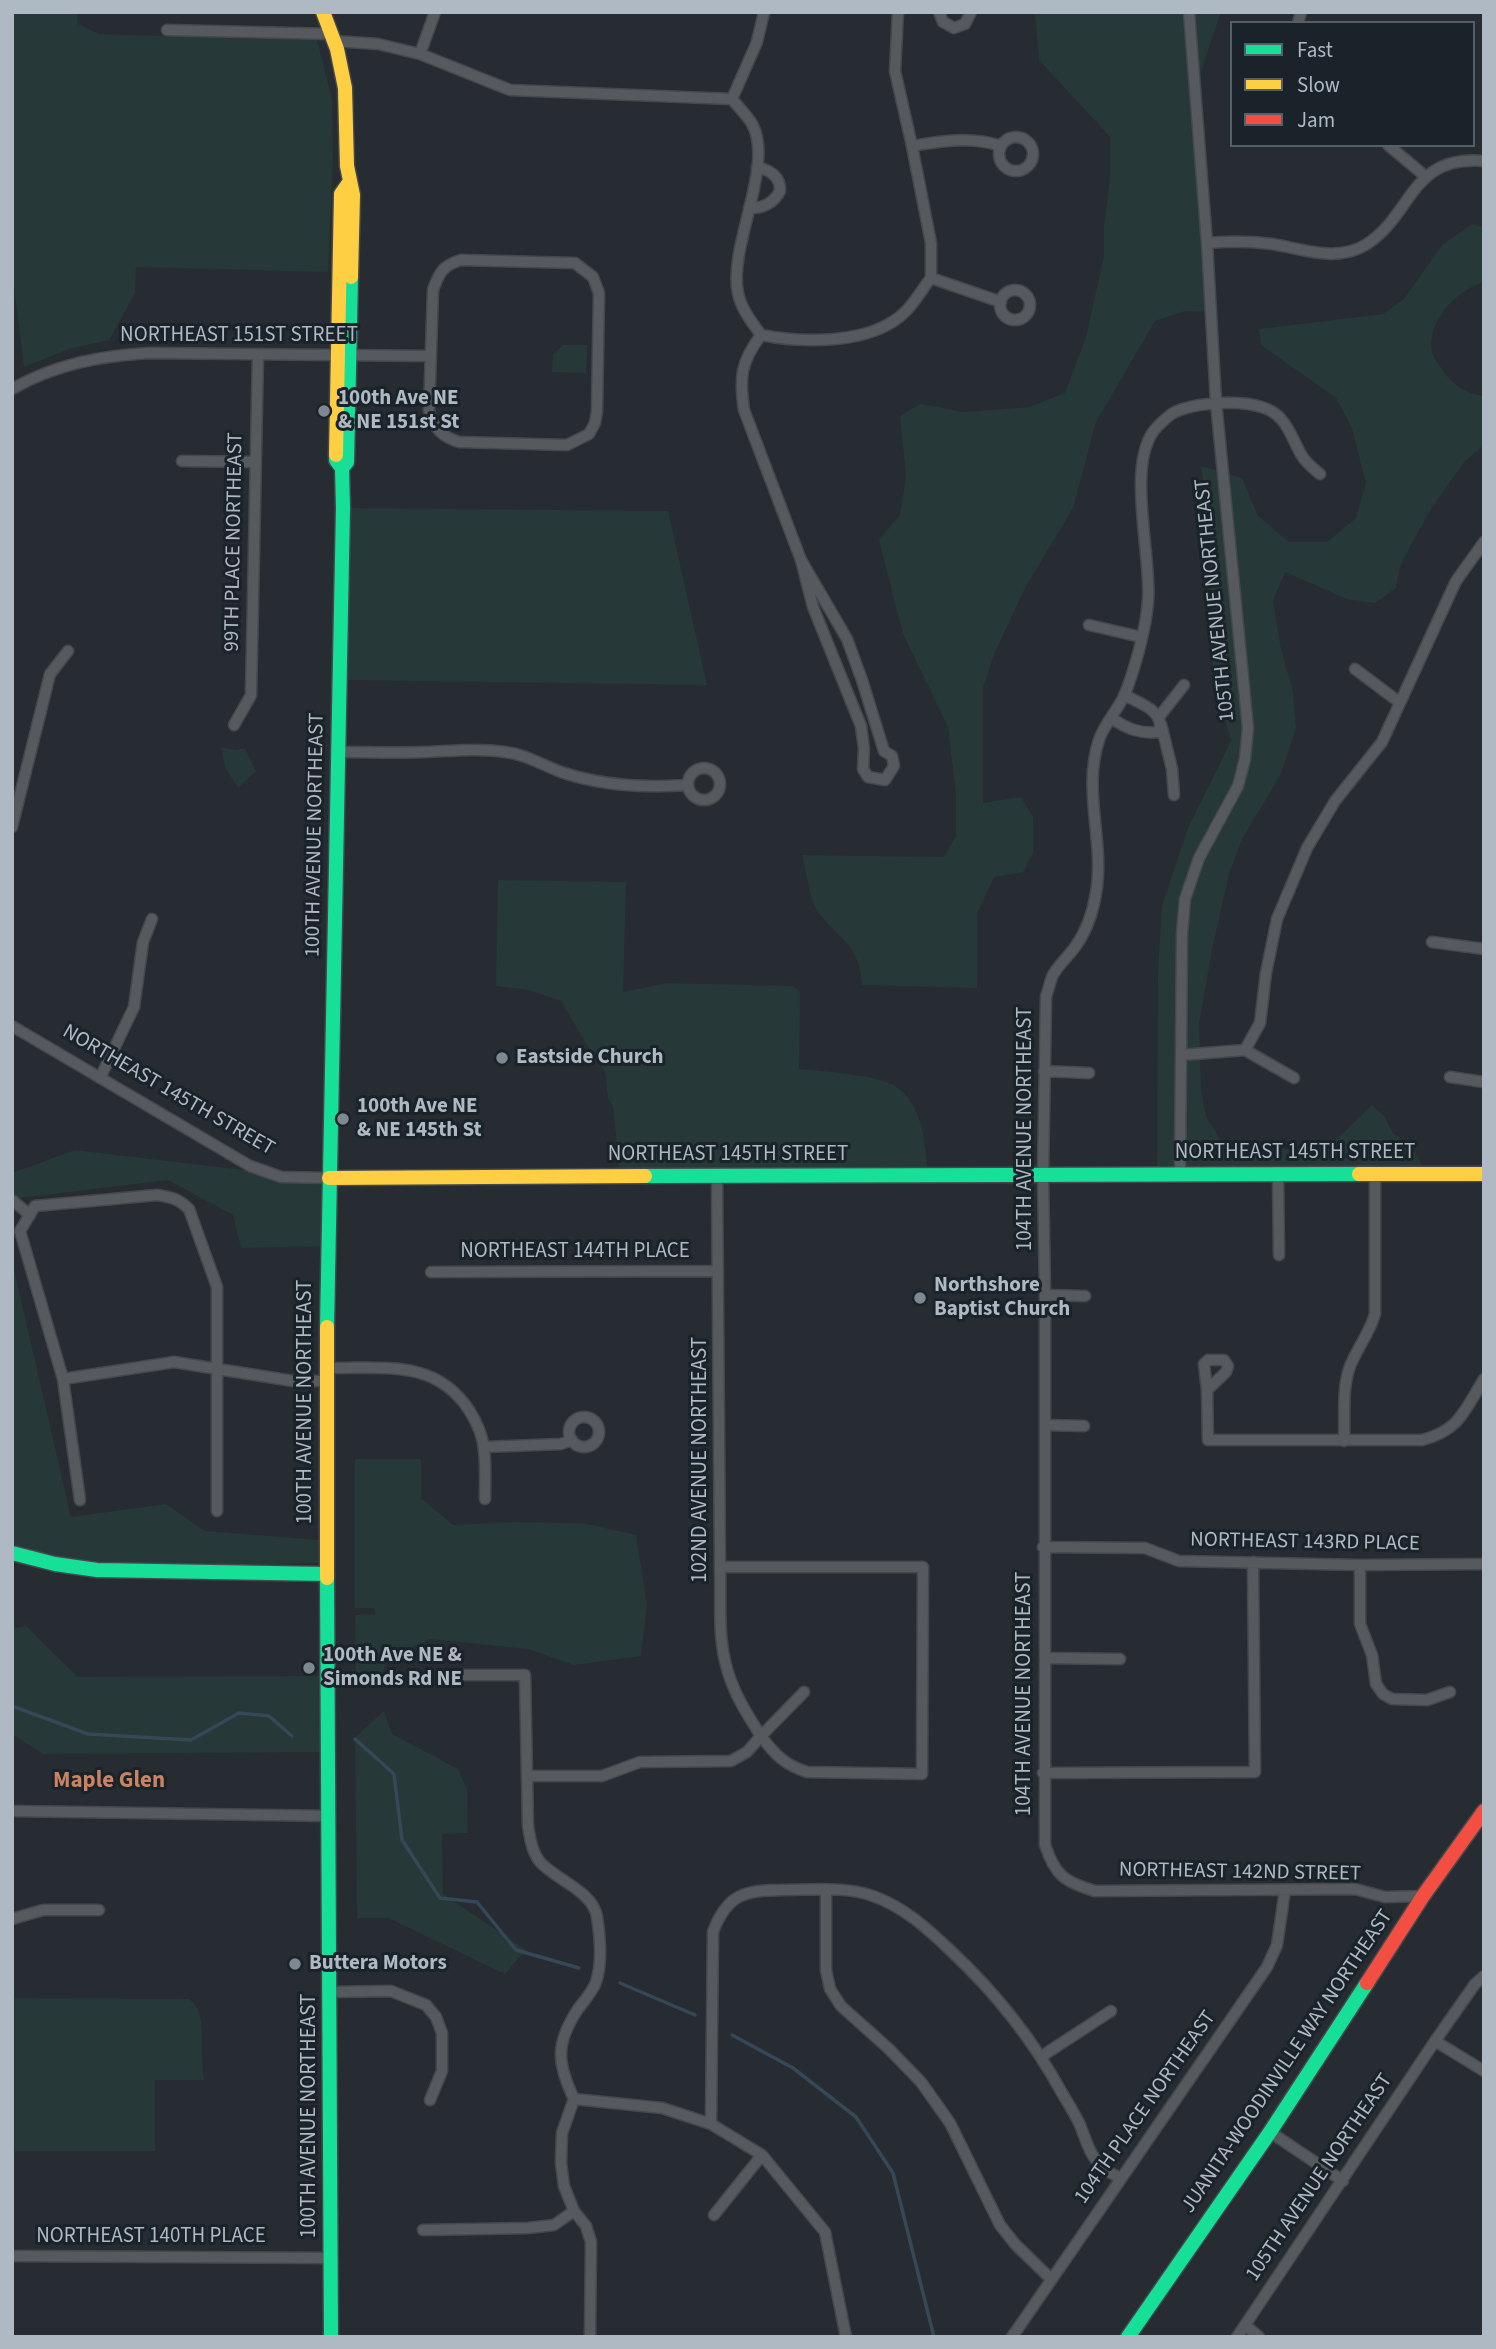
<!DOCTYPE html>
<html>
<head>
<meta charset="utf-8">
<style>
	body { margin:0 }
	#map { position:relative; width:1496px; height:2349px; overflow:hidden; background:#262c31; font-family:"Source Sans 3",sans-serif }
	canvas { display:block }
	.frame { position:absolute; inset:0; border:14px solid #afb9c3; pointer-events:none }
	.legend { position:absolute; left:1230px; top:21px; width:245px; height:126px; box-sizing:border-box; background:#1a232a; border:2px solid #565f67; margin:0; padding:9px 12px; list-style:none; font-size:21px; color:#afb9c3 }
	.legend li { display:flex; align-items:center; gap:14px; height:35px }
	.legend b { width:35px; border:2px solid #565f67 }
</style>
</head>
<body>
<div id="map">
<canvas width="1496" height="2349"></canvas>
<div class="frame"></div>
<ul class="legend">
<li><b style="height:9px;background:#16e098"></b>Fast</li>
<li><b style="height:9px;background:#ffcf43"></b>Slow</li>
<li><b style="height:9px;background:#f24e42"></b>Jam</li>
</ul>
</div>
<script>
const ctx = document.querySelector('canvas').getContext('2d');
ctx.lineJoin = 'round';
function fillPath(path, color) {
  ctx.fillStyle = color;
  ctx.fill(path, 'evenodd');
}
function strokePath(path, color, width, dash) {
  ctx.strokeStyle = color;
  ctx.lineWidth = width;
  ctx.lineCap = dash ? 'butt' : 'round';
  ctx.setLineDash(dash || []);
  ctx.stroke(path);
}
function drawText(font, color, halo, rows, align = 'center') {
  ctx.font = font + ' "Source Sans 3",sans-serif';
  ctx.lineWidth = 6;
  ctx.setLineDash([]);
  ctx.textBaseline = 'middle';
  ctx.strokeStyle = halo;
  ctx.fillStyle = color;
  for (const [text, x, y, turn = 0] of rows) {
    ctx.save();
    ctx.translate(x, y);
    ctx.rotate((+turn || 0) * Math.PI / 180);
    ctx.textAlign = isNaN(turn) ? turn : align;
    if (halo) ctx.strokeText(text, 0, 0);
    ctx.fillText(text, 0, 0);
    ctx.restore();
  }
}
const green = new Path2D(`
	M12 12H77L78 24 99 34 317 40 332 100 333 159 328 272 136 267 135 293 109 340 69 349 24 367 12 271Z
	M1035 12H1221L1195 89 1211 312 1185 311 1155 321 1096 422 1073 508 1025 588 995 652 983 688V803L1021 797 1033 817V853L1023 872 994 877 977 914V988L862 985C860 945 840 941 819 913 810 902 806 870 802 855L944 857 956 836V795L948 727 903 634 879 540 900 515 906 475 900 416 920 404 964 412 1029 407 1065 393 1086 337 1104 256V226L1110 178V137L1039 60Z
	M1472 224 1484 228V282C1457 290 1426 321 1432 352 1433 358 1440 365 1443 371 1453 385 1467 394 1484 396V445L1465 461 1429 512 1400 566 1396 588 1375 603 1347 599 1285 572 1273 601 1281 649 1293 692 1296 728 1281 774 1242 839 1229 874 1213 945 1199 1024 1201 1090 1206 1116 1221 1141 1287 1150 1333 1143 1372 1105 1384 1116 1393 1133 1412 1147 1427 1174 1157 1173 1158 971 1162 906 1188 828 1231 741 1213 677 1210 531 1201 466 1242 478 1258 516 1289 542H1327L1356 518 1366 483 1352 428 1336 398 1261 345 1259 329 1383 314 1404 299 1442 245Z
	M563 345H587L586 373 552 372 553 354Z
	M343 508 668 511 707 685 340 680Z
	M221 747 235 750 245 748 256 771 238 788 225 767Z
	M498 880 626 882 623 992 668 983 793 986 800 992 799 1069C822 1071 878 1075 895 1086 924 1104 925 1146 928 1175L620 1176 613 1106 608 1098 605 1071 594 1057 561 1001 529 990 496 986Z
	M75 1150 328 1180 329 1246 241 1248 233 1215 168 1180 12 1199V1173Z
	M12 1261 71 1517 166 1504 205 1531 320 1540 318 1563 97 1570 12 1553Z
	M355 1459H421V1498L453 1525 512 1522 583 1523 636 1535 647 1605 641 1656 574 1665 528 1649 430 1639 387 1659 381 1679H356L355 1615 375 1614 374 1608H355Z
	M26 1626 78 1677 327 1676 329 1752 43 1754 12 1734V1629Z
	M384 1711 392 1734 458 1769 467 1789 468 1833 442 1834 443 1894 526 1950 505 1974 388 1918H357L355 1737Z
	M15 1998 189 1999C193 2003 198 2007 199 2012 205 2034 200 2058 204 2080H155V2151H15Z`);
const stream = new Path2D(`
	M12 1706 88 1734 191 1740 239 1713 269 1716 292 1736
	M355 1739 394 1774 402 1840 440 1898 477 1902 516 1950 579 1968
	M620 1983 695 2015
	M732 2035 793 2068 856 2117 893 2173 934 2337`);
const street = new Path2D(`
	M764 12 757 42 732 99C738 107 747 115 752 124 775 165 728 247 738 293 741 309 752 322 761 335 803 343 870 345 904 313 914 304 922 289 931 278
	M898 12 895 71 912 146 931 243V278
	M939 12 943 22 954 28 965 24 971 12
	M1298 23 1301 12
	M167 30 332 34
	M334 41 378 44 420 54 510 90 732 99
	M420 54 435 12
	M999 154a17 17 0 1 1 34 0a17 17 0 1 1-34 0Z
	M1388 145 1425 176
	M912 146C943 141 971 136 1001 146
	M749 208C762 209 774 203 780 191 781 177 770 170 757 167
	M1207 243C1229 241 1250 241 1272 244 1304 249 1337 263 1367 244 1414 213 1410 155 1484 161
	M461 260 575 263 593 277 599 293 597 411 595 423 589 434 567 445 459 442C443 437 434 429 429 411L433 290C439 273 443 265 461 260Z
	M931 278 1001 302
	M1000 305a15 15 0 1 1 30 0a15 15 0 1 1-30 0Z
	M761 335C741 362 739 377 744 410L801 560 813 607 861 726 864 749 863 769 868 777 885 780 894 766 892 756 884 751 862 680 847 639 801 560
	M12 389C56 364 100 356 149 353L430 356
	M182 461 256 462
	M1320 474C1314 469 1306 463 1302 456 1294 443 1291 430 1281 419 1262 396 1199 401 1175 412 1169 415 1163 421 1158 426 1124 459 1152 554 1148 601 1146 629 1135 668 1125 694 1118 710 1104 724 1099 740 1082 791 1105 842 1096 893 1093 912 1086 932 1075 947 1068 957 1057 966 1052 977 1050 983 1048 990 1046 997L1043 1175 1045 1295V1845C1055 1875 1064 1882 1095 1891L1355 1889 1385 1897 1423 1896
	M1089 625 1141 637
	M1355 669 1399 702
	M1159 717 1184 685
	M1111 718C1128 729 1139 734 1159 732 1166 711 1139 703 1124 695
	M1161 724 1172 769 1174 795
	M234 725 251 695 258 355
	M339 752C367 752 396 753 425 752 452 751 478 748 505 752 525 754 542 765 561 772 602 786 645 788 688 785
	M688 784a16 16 0 1 1 32 0a16 16 0 1 1-32 0Z
	M12 827 50 674 68 651
	M1432 942 1484 949
	M12 1026 250 1166 281 1177 329 1178
	M1245 1050 1260 1023 1266 973 1277 919 1307 848 1335 801 1382 742 1456 581 1484 542
	M1181 1055 1245 1050 1294 1078
	M1044 1071 1089 1073
	M1450 1077 1484 1082
	M100 1078 134 1007 143 942 152 919
	M1180 1173 1182 933 1185 899 1199 858 1238 786 1245 759 1248 728 1216 402 1207 243 1189 12
	M1278 1174 1279 1255
	M717 1176 720 1567C721 1598 718 1631 725 1661 731 1689 746 1713 761 1736L804 1692
	M12 1200 30 1215
	M431 1272 718 1271
	M1045 1295 1085 1296
	M326 1368C381 1369 435 1358 469 1410 476 1421 483 1437 484 1450 486 1466 485 1483 485 1499
	M63 1379 174 1362 293 1381H326
	M1207 1390 1204 1364 1208 1360H1224L1228 1366 1226 1372 1207 1390 1208 1440H1422C1460 1430 1464 1411 1484 1379
	M569 1432a15 15 0 1 1 30 0a15 15 0 1 1-30 0Z
	M1045 1425 1084 1426
	M1344 1441C1345 1418 1342 1391 1349 1369 1356 1349 1369 1335 1375 1314V1175
	M484 1447 561 1444 572 1440
	M80 1500 63 1379 20 1231 35 1206 157 1195C171 1197 179 1199 189 1209L217 1287V1511
	M1043 1547 1145 1548 1179 1561 1360 1565 1484 1564
	M1360 1565V1624L1372 1655 1376 1684 1383 1694 1392 1699 1427 1700 1450 1692
	M1045 1658 1120 1659
	M444 1675H525L528 1826C530 1838 532 1852 540 1862 556 1880 593 1891 597 1917 600 1936 602 1964 596 1982 593 1991 584 2001 578 2009 555 2044 557 2063 574 2099L562 2133 561 2163 564 2186 574 2211 586 2226 591 2242 590 2337
	M1043 1773 1255 1772 1253 1562
	M528 1776H602L640 1762 731 1761 747 1752 761 1736C775 1755 785 1765 807 1772L922 1774 923 1567H720
	M12 1811 330 1816
	M826 1891V1970L830 1989 841 2006 889 2049 921 2082 950 2123 1000 2225 1015 2244 1051 2279
	M12 1919 43 1910H99
	M331 1992 391 1991 426 2005 436 2017 442 2033V2071L430 2100
	M1435 2041 1484 2071
	M1042 2056 1111 2011
	M574 2099 662 2108 711 2124 762 2155 825 2232 846 2337
	M711 2124 713 1932C727 1894 745 1890 783 1890 812 1890 845 1886 873 1896 904 1907 928 1929 951 1951 996 1993 1032 2038 1062 2093 1068 2103 1075 2114 1080 2125 1086 2140 1090 2156 1102 2167 1107 2172 1115 2175 1121 2178
	M1270 2132 1343 2181
	M714 2215 762 2155
	M423 2230 528 2228 554 2225 574 2211
	M12 2256 331 2258
	M1245 2325 1259 2337
	M1012 2337 1267 1967 1277 1945 1285 1890
	M1237 2337 1435 2041 1475 1984 1484 1976`);
const fast = new Path2D(`
	M342 468 347 462 351 277
	M645 1176 1359 1174
	M327 1327 343 508 342 468 336 460V455
	M12 1553 55 1564 97 1570 327 1574
	M327 1578 331 2337
	M1128 2337 1270 2132 1367 1983`);
const slow = new Path2D(`
	M323 12 337 49 345 88 347 166 353 195 351 277
	M336 455 341 194 348 184
	M1359 1174H1484
	M329 1178 645 1176
	M327 1578V1327`);
const jam = new Path2D(`
	M1367 1983 1423 1896 1484 1811`);
const markers = [
	[324,411,7,"#7f8890"],
	[502,1058,7,"#7f8890"],
	[343,1119,7,"#7f8890"],
	[920,1298,7,"#7f8890"],
	[309,1668,7,"#7f8890"],
	[295,1964,7,"#7f8890"]
];
const streetNames = [
	["NORTHEAST 151ST STREET",239,336],
	["99TH PLACE NORTHEAST",235,542,-89],
	["105TH AVENUE NORTHEAST",1216,600,-96],
	["100TH AVENUE NORTHEAST",316,835,-89],
	["NORTHEAST 145TH STREET",168,1091,30],
	["104TH AVENUE NORTHEAST",1026,1129,-90],
	["NORTHEAST 145TH STREET",1295,1153],
	["NORTHEAST 145TH STREET",728,1155],
	["NORTHEAST 144TH PLACE",575,1252],
	["100TH AVENUE NORTHEAST",306,1402,-90],
	["102ND AVENUE NORTHEAST",701,1460,-90],
	["NORTHEAST 143RD PLACE",1305,1543,1],
	["104TH AVENUE NORTHEAST",1025,1694,-90],
	["NORTHEAST 142ND STREET",1240,1873,1],
	["JUANITA-WOODINVILLE WAY NORTHEAST",1288,2062,-56],
	["104TH PLACE NORTHEAST",1146,2108,-55],
	["100TH AVENUE NORTHEAST",310,2116,-90],
	["105TH AVENUE NORTHEAST",1320,2178,-56],
	["NORTHEAST 140TH PLACE",151,2237]
];
const poiNames = [
	["100th Ave NE",338,399],
	["& NE 151st St",338,423],
	["Eastside Church",516,1058],
	["100th Ave NE",357,1107],
	["& NE 145th St",357,1131],
	["Northshore",934,1286],
	["Baptist Church",934,1310],
	["100th Ave NE &",323,1656],
	["Simonds Rd NE",323,1680],
	["Buttera Motors",309,1964]
];
const neighbourhoodNames = [
	["Maple Glen",109,1782]
];
fillPath(green, '#263837');
strokePath(stream, '#354857', 3.5);
strokePath(street, '#44484c', 13);
strokePath(fast, '#44484c', 17);
strokePath(slow, '#44484c', 17);
strokePath(jam, '#44484c', 17);
strokePath(street, '#565a5f', 10);
strokePath(fast, '#16e098', 14);
strokePath(slow, '#ffcf43', 14);
strokePath(jam, '#f24e42', 14);
for (const [x, y, r, color] of markers) {
  const dot = new Path2D();
  dot.arc(x, y, r, 0, 2 * Math.PI);
  ctx.fillStyle = color;
  ctx.fill(dot);
  strokePath(dot, '#1a232a', 2.5);
}
drawText('21px', '#afb9c3', '#1a232a', streetNames);
drawText('bold 21px', '#afb9c3', '#1a232a', poiNames, 'left');
drawText('bold 23px', '#c98363', '#1a232a', neighbourhoodNames);
</script>
</body>
</html>
